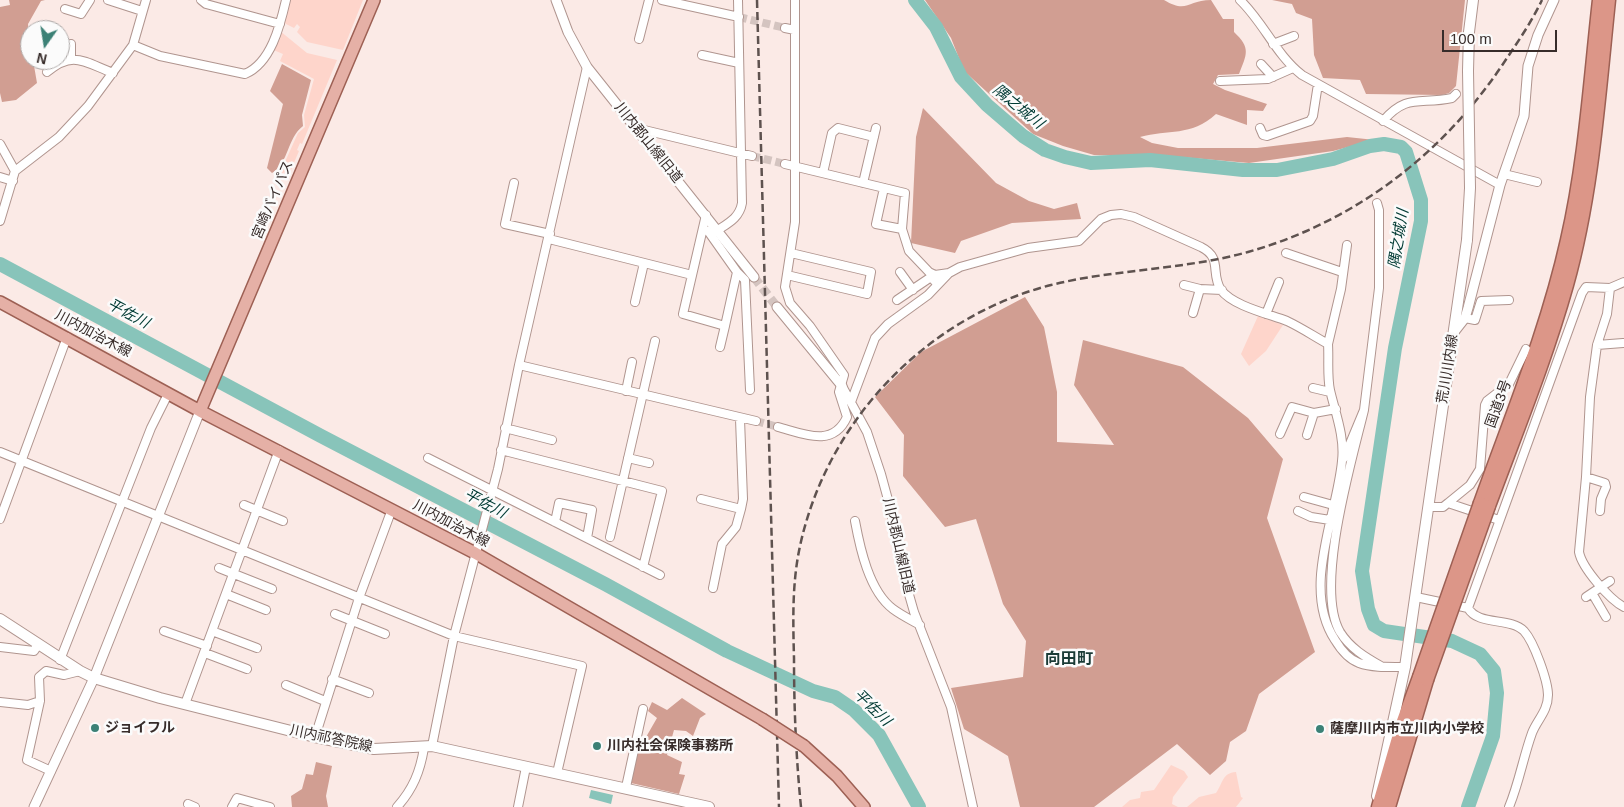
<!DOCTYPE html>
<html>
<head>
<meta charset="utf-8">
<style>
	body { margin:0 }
	#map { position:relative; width:1624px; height:807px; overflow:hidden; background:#fbeae6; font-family:Arial,sans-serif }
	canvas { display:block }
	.north { position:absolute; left:20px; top:20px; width:50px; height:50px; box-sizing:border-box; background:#fbfbfb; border:1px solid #ada8a7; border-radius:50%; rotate:193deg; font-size:14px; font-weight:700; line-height:20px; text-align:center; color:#372c2a }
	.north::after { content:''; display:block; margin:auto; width:18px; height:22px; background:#3c8176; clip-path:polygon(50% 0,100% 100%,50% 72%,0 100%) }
	.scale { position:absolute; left:1442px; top:30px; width:115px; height:22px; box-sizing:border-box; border:2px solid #372c2a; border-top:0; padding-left:6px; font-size:15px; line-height:18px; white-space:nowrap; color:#372c2a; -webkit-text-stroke:4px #fbfbfb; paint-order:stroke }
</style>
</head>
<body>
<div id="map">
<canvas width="1624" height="807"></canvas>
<div class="north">N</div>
<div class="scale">100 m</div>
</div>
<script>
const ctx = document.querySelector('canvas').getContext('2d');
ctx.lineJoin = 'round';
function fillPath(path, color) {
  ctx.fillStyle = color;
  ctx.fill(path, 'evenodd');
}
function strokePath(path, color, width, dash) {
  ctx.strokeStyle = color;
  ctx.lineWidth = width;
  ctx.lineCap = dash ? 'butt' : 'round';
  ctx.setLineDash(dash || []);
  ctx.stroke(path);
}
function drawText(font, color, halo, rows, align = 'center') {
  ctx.font = font + ' Arial,"Noto Sans JP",sans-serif';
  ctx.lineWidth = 5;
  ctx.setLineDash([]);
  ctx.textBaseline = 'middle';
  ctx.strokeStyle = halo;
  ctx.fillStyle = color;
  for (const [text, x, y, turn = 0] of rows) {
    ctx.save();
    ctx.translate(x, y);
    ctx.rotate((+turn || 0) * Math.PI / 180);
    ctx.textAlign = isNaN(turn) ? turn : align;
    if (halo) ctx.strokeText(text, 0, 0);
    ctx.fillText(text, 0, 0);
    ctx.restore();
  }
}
const green = new Path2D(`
	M289 0H363L343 50 307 42 297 32 300 27 297 24 294 28 284 23Z
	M280 31 307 53 337 60 302 144 300 143 297 150 299 151 290 172 280 173 298 133 305 127 304 115 314 79 280 61 283 54 271 49Z
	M1258 316 1283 325 1266 351 1249 366 1241 354Z
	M1171 765 1184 771 1188 777 1173 797 1172 804 1178 807H1122L1130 800 1140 798 1141 792 1154 790Z
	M1236 772 1241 797 1243 798 1236 807H1187L1199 797 1216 793C1223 783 1222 773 1236 772Z`);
const forest = new Path2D(`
	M9 0H45L41 1 28 24 30 60H33L37 83 16 100 2 102 0 93V7L10 5Z
	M925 0H1164C1187 14 1188 0 1211 0L1223 19H1234V32C1251 48 1247 54 1239 74L1218 75 1213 84 1225 90 1267 104 1263 111 1247 110V125L1216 114C1191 137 1168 129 1140 137L1152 143 1178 148H1257L1347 137 1375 140 1333 151 1249 163 1181 157 1094 155 1063 146 1033 134 964 71 951 38Z
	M1272 0H1465L1456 86 1449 93 1442 95 1366 94 1360 80 1323 78 1314 55 1312 19 1296 13 1292 4Z
	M282 64 311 80 302 115 303 126C287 138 289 163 272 173L267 168 283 104 270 91Z
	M923 108 996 183 1029 201 1054 209 1077 203 1081 219 1012 223 961 241 955 253 911 243 916 137Z
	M1025 297 1044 327 1057 392V442L1114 445 1074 385 1083 340 1183 367 1248 418 1283 459 1267 518 1315 652 1259 694 1246 731 1230 742 1226 761 1210 775 1177 744 1094 807H1020L1008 756 964 729 951 688 1023 677 1026 641 1003 604 976 519 945 527 903 476 904 435 875 397 921 352Z
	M682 698 706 714 700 718 693 736 686 731 674 730 667 755 682 762 679 774 685 775 679 794 631 783 638 751 657 718 648 711 652 702 667 710Z
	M316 762 332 766 326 796 328 807H292L291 796 302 789 306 774 313 775Z`);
const water = new Path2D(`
	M591 790 613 795 611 804 589 798Z`);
const river = new Path2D(`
	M915 0 936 27 961 77 987 105 1023 136 1045 150 1065 157 1091 163 1150 160 1243 170H1277L1333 159 1370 146 1384 144 1401 147 1406 152 1421 200V221L1395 348 1362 571 1368 609 1374 625 1384 631 1452 641 1480 654 1494 671 1497 693 1493 736 1468 807
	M0 264 321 436 605 584 727 651 813 691 835 697 854 710 879 735 919 807`);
const minorTunnel = new Path2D(`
	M739 17 785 28
	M752 156 785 164
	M756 421 778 427`);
const tertiaryTunnel = new Path2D(`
	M754 277 777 307`);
const minor = new Path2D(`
	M108 0 142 11
	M201 0 206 4 280 24
	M662 0 739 17
	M1240 0C1264 23 1276 55 1302 75L1500 185
	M65 9 81 14 90 0
	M785 28 795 30
	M639 39 649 0
	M71 44V60
	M1273 44 1294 36
	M133 45 160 56 245 74C271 63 280 26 286 0
	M702 55 739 63
	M1261 64 1273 77
	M47 72C73 50 84 62 113 73
	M1220 81 1268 79 1293 68
	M1383 121C1407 93 1420 105 1452 98L1456 94
	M636 128 752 156
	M1260 128 1263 135 1267 136 1310 121 1313 116 1318 84
	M0 144 15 171 0 221
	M785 164 905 193 902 229 909 251 929 272 935 275 949 273
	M15 171 59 137 88 106 133 45 146 0
	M823 173 832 133 838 128 874 137
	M1504 174 1537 182
	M0 177 13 181
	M514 183 505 224 550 234
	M863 183 876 128
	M884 188 876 224 902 229
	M706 215 683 314 725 326 720 347
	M708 231 737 272 725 326
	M711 235C723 225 739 221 742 203L738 0
	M549 239 692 275
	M1286 253 1342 272
	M737 272 745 280 750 390
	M900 272 913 290
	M787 275 867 294 871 272 791 253
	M1184 285 1200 289 1222 290
	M1610 288 1607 314 1597 345 1590 397 1586 477 1579 552C1582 568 1610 600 1624 607
	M897 300 931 277 937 284
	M635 302 644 263
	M1193 313 1200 289
	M1266 314 1279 282
	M1465 318 1475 320 1481 301 1509 300
	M1328 344 1341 289 1347 245
	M1597 345 1623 343
	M519 365 756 421
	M842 386 867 432 881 474 890 507 904 577 914 612 951 707 973 807
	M1313 388 1330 392
	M626 391 632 362
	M851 402 875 338 888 324 928 295 949 273 960 267 1028 248 1079 241 1101 219 1111 215 1121 214 1134 217 1201 247C1223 258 1210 273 1221 290 1233 306 1269 314 1287 321 1302 328 1315 337 1328 344 1329 359 1327 376 1330 390 1335 412 1345 437 1342 461 1337 516 1301 588 1335 640 1341 650 1348 659 1359 663 1373 668 1390 667 1405 667
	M1364 410 1379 288V210L1377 203
	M778 427C804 434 833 448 847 417L839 392 844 375 810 326 790 303 785 287 795 222V0
	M505 428 552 440
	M1280 434 1292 407 1314 413
	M1307 435 1314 413 1336 409
	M501 450 662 491 643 567
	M0 452 454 636 582 666 557 773
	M428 458 660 575
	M628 458 649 463
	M1344 458 1364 410C1352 460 1314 587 1340 632 1350 648 1365 657 1381 666
	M1586 477 1605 483 1606 487 1601 499 1600 511
	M1304 497 1333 505
	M701 499 741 509 743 499 740 419
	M1448 503 1470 485 1480 469 1485 405 1487 401 1509 384 1526 349
	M244 505 283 521
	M1429 507H1443L1448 503 1499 520
	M1298 511 1311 517 1330 520
	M0 519 67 337
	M855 521C860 548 869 591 893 609 901 615 911 620 920 625
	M555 522 559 503 592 510 587 538
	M610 537 655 341
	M219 568 272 589
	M713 588 722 544 736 527 741 509
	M1592 593 1606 617
	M226 594 266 610
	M1416 597 1468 608C1478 626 1510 617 1524 631 1534 642 1548 681 1548 695 1548 711 1537 720 1532 733 1523 758 1519 783 1509 807
	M1586 597 1610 581
	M1468 608 1582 293 1586 287 1610 288 1624 282
	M335 614 385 634
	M164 631 207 646
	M212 631 257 648
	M0 647 34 651 38 645
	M205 653 247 669
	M60 660 151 428 168 394
	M332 679 369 693
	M286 685 325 701
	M0 702 28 705 40 701
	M185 704 279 450
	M315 737 359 598 392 509
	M432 746 454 636 498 469 519 365 587 67
	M51 771 27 760 40 701 39 677 46 671 64 675 80 671
	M626 787 643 709
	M188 804 195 807
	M232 807 237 798 270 807
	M397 807C413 789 420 772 424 748
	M518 807 526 767`);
const tertiary = new Path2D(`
	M556 0 568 32 587 67 754 277
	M777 307 842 386
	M1454 332 1465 318 1468 308 1500 185 1524 116 1528 66 1538 35 1554 0
	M34 807 94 678 200 411`);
const secondary = new Path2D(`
	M1468 71 1469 32 1473 0
	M0 619 80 671 94 678 160 698 315 737 374 749 432 746 709 807
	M1377 796 1405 667 1467 240`);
const primary = new Path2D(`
	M0 302 200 411 475 553 762 719
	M200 411 374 0
	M804 746 837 776 864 807`);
const trunk = new Path2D(`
	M1480 503C1511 416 1547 330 1567 240 1585 162 1590 80 1599 0
	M1489 506C1516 433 1546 360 1567 285 1593 192 1599 95 1609 0
	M1378 807 1403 721 1419 677
	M1389 807 1427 680`);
const rail = new Path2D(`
	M757 0 779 807
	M801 807C796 757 794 708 794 658 793 620 792 583 800 546 827 421 926 317 1051 285 1115 269 1183 270 1248 252 1354 222 1442 155 1503 64 1517 43 1531 23 1542 0`);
const secondaryBridge = new Path2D(`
	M1467 240 1470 188 1468 71`);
const primaryBridge = new Path2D(`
	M762 719 804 746`);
const trunkBridge = new Path2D(`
	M1419 677 1480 503
	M1427 680 1489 506`);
const markers = [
	[95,728,5,"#3c8176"],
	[1320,729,5,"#3c8176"],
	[597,746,5,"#3c8176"]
];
const streetNames = [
	["川内郡山線旧道",648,143,51],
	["宮崎バイパス",273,200,-67],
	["川内加治木線",93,334,28],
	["荒川川内線",1448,369,-81],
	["国道3号",1499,404,-70],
	["川内加治木線",451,524,28],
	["川内郡山線旧道",898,546,77],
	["川内祁答院線",331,739,12]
];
const poiNames = [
	["ジョイフル",105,728],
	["薩摩川内市立川内小学校",1330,729],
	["川内社会保険事務所",607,746]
];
const waterNames = [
	["隅之城川",1018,107,39],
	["隅之城川",1399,239,-81],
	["平佐川",128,314,28],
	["平佐川",485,504,28],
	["平佐川",872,708,44]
];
const quarterNames = [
	["向田町",1069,660]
];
fillPath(green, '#fed5cb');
fillPath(forest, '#d19e92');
fillPath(water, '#88c4ba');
strokePath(river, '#88c4ba', 14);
strokePath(minorTunnel, '#d4c4c0', 8, [8, 4]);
strokePath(tertiaryTunnel, '#d4c4c0', 9, [9, 4.5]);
strokePath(minor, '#b0958f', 10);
strokePath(tertiary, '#b0958f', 11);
strokePath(secondary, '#b0958f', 12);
strokePath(primary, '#9d6054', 14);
strokePath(trunk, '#9d6054', 15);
strokePath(minor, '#fff', 8);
strokePath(tertiary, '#fff', 9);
strokePath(secondary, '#fff', 10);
strokePath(primary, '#e5b0a6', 11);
strokePath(trunk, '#dc9688', 12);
strokePath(rail, '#5e524f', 2.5, [8, 4]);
strokePath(secondaryBridge, '#b0958f', 12, []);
strokePath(primaryBridge, '#9d6054', 14, []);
strokePath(trunkBridge, '#9d6054', 15, []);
strokePath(secondaryBridge, '#fff', 10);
strokePath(primaryBridge, '#e5b0a6', 11);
strokePath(trunkBridge, '#dc9688', 12);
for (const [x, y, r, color] of markers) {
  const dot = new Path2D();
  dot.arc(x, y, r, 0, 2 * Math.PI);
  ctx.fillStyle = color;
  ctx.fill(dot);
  strokePath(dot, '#fbfbfb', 2);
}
drawText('14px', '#372c2a', '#fbfbfb', streetNames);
drawText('bold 14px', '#372c2a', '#fbfbfb', poiNames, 'left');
drawText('italic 15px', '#003a33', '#fbfbfb', waterNames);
drawText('bold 16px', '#1a3b36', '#fbfbfb', quarterNames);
</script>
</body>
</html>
